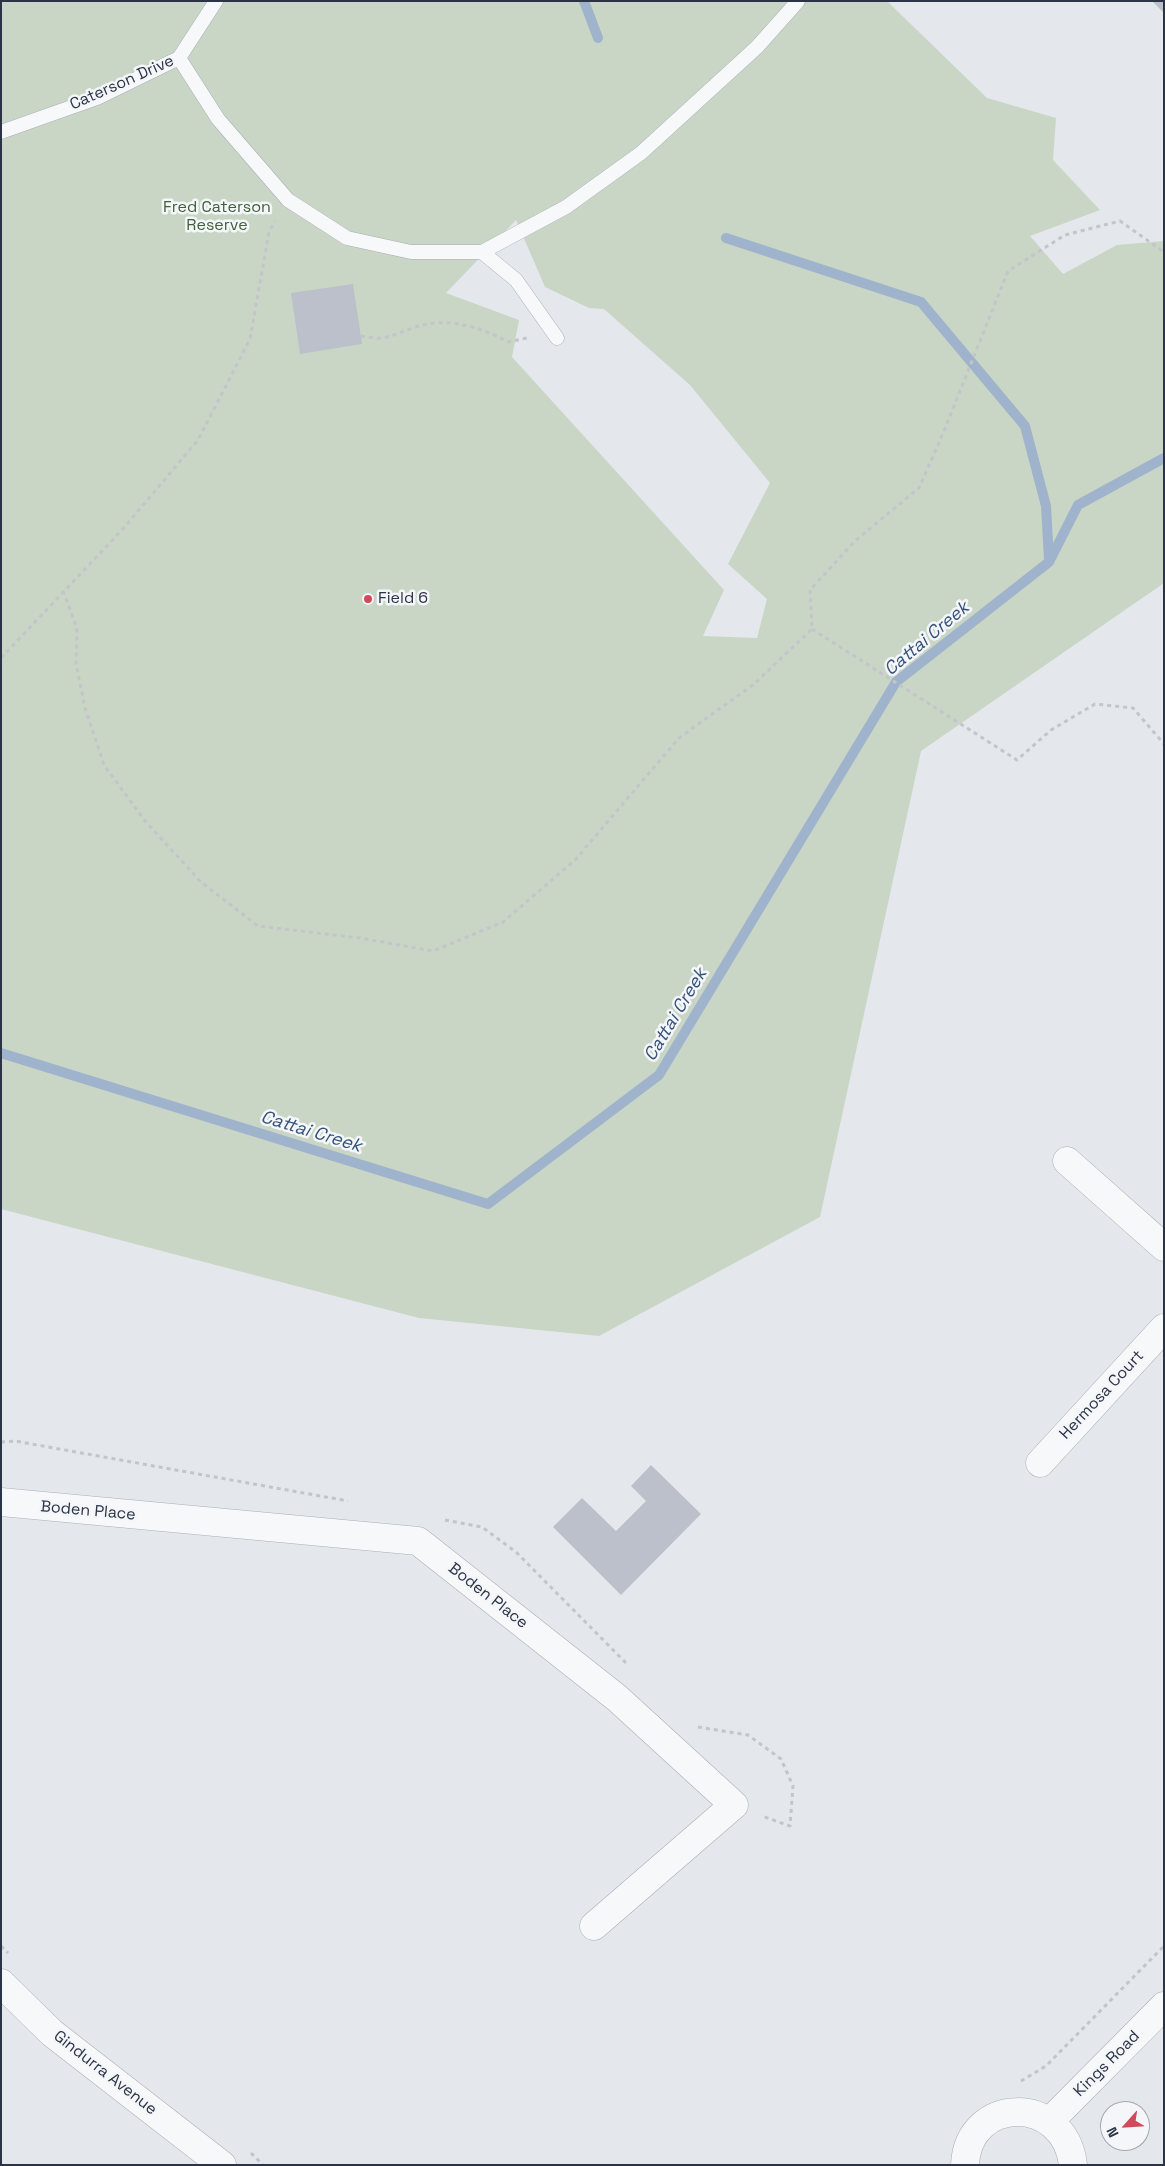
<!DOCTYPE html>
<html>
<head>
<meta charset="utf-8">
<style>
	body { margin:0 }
	#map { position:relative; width:1165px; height:2166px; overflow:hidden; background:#e4e7ec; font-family:"Space Grotesk",sans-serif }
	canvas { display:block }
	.frame { position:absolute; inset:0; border:2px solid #2b3445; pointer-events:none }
	.north { position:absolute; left:1100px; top:2101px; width:50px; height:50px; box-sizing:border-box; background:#f4f6f9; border:1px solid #a4a8b1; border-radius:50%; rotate:244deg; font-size:14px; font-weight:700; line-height:20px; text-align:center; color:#2b3445 }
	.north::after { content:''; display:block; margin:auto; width:18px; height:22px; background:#d1495b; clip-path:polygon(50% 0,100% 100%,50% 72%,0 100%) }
</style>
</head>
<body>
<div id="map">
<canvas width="1165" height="2166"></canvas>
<div class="frame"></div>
<div class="north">N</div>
</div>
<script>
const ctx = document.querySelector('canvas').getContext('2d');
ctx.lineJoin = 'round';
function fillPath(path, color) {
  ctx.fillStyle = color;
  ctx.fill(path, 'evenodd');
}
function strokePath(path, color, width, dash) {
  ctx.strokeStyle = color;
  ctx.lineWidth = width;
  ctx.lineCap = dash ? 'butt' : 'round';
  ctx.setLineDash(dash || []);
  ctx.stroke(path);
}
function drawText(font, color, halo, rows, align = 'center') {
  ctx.font = font + ' "Space Grotesk",sans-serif';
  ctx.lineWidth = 5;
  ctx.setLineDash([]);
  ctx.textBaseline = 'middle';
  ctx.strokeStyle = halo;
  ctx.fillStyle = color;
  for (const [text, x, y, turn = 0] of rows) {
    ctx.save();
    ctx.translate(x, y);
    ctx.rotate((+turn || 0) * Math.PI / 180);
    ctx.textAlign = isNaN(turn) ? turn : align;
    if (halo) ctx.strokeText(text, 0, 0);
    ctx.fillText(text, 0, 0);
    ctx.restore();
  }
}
const green = new Path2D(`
	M1 1H887L987 98 1056 118 1053 160 1100 210 1030 236 1063 274 1117 245 1164 241V583L921 751 820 1217 599 1336 419 1318 1 1209ZM516 220 545 287 589 308 604 309 690 385 770 483 728 564 767 599 757 638 703 636 724 590 512 357 519 320 446 293Z`);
const stream = new Path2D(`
	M584 1 598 38
	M726 238 921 302 1025 426 1046 506 1049 560
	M1 1053 488 1204 659 1075 896 682 1049 562 1078 505 1164 458`);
const building = new Path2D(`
	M1152 1H1164V13Z
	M353 284 362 344 300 354 291 293Z
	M651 1465 701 1514 621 1595 553 1527 582 1498 616 1531 646 1501 631 1486Z`);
const path = new Path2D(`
	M361 336C367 337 377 339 383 338 401 334 417 324 435 323 460 321 487 330 508 342L527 338
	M63 591 77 628 76 664 85 708 104 765 145 821 201 882 258 926 360 938 433 951 503 922 575 860 679 738 754 684 812 629 810 590 856 540 919 488 944 431 1008 271 1065 235 1120 221 1164 252
	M812 629 1017 760 1051 730 1095 704 1133 708 1164 744
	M1 658 122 530 198 440 250 339 269 232 275 221
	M1 1442 15 1441 348 1501
	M445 1520 482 1527 516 1552 626 1663
	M698 1727 748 1735 781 1759 793 1786 790 1826 762 1816
	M1 1946 8 1953
	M1021 2081 1046 2066 1164 1946
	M251 2153 263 2165`);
const lane = new Path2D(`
	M179 58 218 119 288 200 347 238 411 252H482L566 207 641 153 757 47 798 1
	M1 132 97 98 179 58 216 1
	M482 252 516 280 557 338`);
const street = new Path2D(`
	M1067 1161 1164 1247
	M1040 1463 1164 1328
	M1 1502 418 1541 617 1698 734 1805 594 1926
	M1 1983 52 2033 222 2165
	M1050 2121 1164 2006
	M965 2165C968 2095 1065 2094 1073 2165`);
const markers = [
	[368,599,5,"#d1495b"]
];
const streetNames = [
	["Caterson Drive",122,83,-24],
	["Hermosa Court",1102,1395,-47],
	["Boden Place",88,1511,5],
	["Boden Place",488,1596,38],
	["Kings Road",1107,2064,-45],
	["Gindurra Avenue",105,2073,38]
];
const parkNames = [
	["Fred Caterson",217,208],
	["Reserve",217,226]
];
const poiNames = [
	["Field 6",378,599]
];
const waterNames = [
	["Cattai Creek",927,639,-40],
	["Cattai Creek",676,1015,-59],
	["Cattai Creek",311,1132,17]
];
fillPath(green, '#c9d6c5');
strokePath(stream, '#9fb4cc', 10);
fillPath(building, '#bbc0ca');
strokePath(lane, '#a9aeb7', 15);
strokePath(street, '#a9aeb7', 29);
strokePath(path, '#c2c5cb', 3, [4, 4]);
strokePath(lane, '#f7f8fa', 14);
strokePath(street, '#f7f8fa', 28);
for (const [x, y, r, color] of markers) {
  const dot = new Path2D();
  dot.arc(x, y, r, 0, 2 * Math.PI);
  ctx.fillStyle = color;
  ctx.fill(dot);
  strokePath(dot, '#f4f6f9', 2);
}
drawText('16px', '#2b3445', '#f4f6f9', streetNames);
drawText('16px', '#3f6138', '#f4f6f9', parkNames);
drawText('16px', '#2b3445', '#f4f6f9', poiNames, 'left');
drawText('italic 18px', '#34527a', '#f4f6f9', waterNames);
</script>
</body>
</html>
